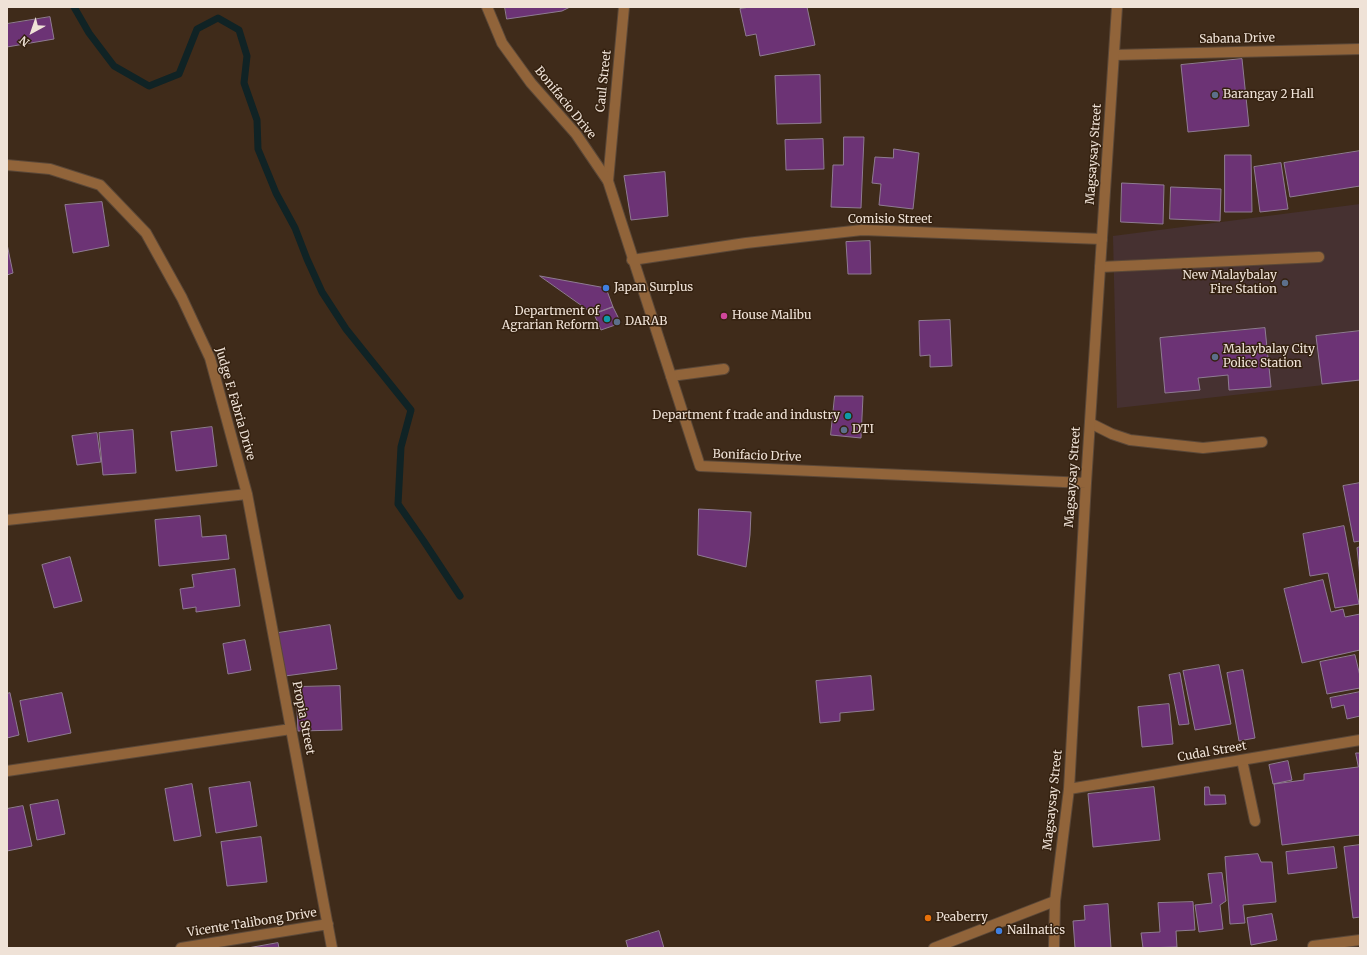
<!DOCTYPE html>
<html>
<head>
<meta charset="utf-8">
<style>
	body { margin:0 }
	#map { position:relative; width:1367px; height:955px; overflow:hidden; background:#3f2b1a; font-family:Merriweather,serif }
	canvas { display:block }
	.frame { position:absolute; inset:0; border:8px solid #efe2d7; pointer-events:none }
	.north { position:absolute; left:12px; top:12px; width:40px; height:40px; -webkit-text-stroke:3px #342110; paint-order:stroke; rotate:220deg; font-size:11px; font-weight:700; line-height:16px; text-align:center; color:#efe2d7 }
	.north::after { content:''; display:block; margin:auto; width:14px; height:18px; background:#efe2d7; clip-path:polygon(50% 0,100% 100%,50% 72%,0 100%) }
</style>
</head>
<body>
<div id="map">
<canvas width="1367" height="955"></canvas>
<div class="frame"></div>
<div class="north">N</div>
</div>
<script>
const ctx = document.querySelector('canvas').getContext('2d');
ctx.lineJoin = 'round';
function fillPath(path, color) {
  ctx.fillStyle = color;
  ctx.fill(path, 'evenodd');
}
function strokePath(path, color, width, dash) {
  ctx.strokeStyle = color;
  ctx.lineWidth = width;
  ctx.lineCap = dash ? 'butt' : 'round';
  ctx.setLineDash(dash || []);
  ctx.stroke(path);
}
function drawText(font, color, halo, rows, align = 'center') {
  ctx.font = font + ' Merriweather,serif';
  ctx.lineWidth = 3;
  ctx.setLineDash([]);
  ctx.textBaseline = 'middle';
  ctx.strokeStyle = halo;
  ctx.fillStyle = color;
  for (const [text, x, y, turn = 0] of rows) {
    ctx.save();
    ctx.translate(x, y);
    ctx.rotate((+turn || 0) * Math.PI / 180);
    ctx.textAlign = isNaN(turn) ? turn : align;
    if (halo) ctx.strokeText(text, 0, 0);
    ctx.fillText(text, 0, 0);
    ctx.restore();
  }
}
const commercial = new Path2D(`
	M1360 204V381L1117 408 1113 236Z`);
const stream = new Path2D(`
	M74 7 89 33 114 66 149 86 179 74 197 29 218 18 239 30 247 56 244 83 257 120 258 149 276 193 295 228 307 259 322 292 346 329 411 410 401 447 398 504 423 540 460 596`);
const building = new Path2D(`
	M505 7H570L562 11 507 19Z
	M750 7H807L815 45 760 56 756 34 746 36 740 9Z
	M50 17 54 39 7 47V24Z
	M1242 59 1249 126 1188 132 1181 65Z
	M820 75 821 123 777 124 775 76Z
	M844 137H864L861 208 831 207 833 165H843Z
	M823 139 824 169 786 170 785 140Z
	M894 149 919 153 913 209 879 205 881 184 872 183 875 157 893 158Z
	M1360 151V186L1290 197 1284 163Z
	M1225 155H1251L1252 212H1225Z
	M1281 163 1288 209 1260 212 1254 167Z
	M665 172 668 216 631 220 624 176Z
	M1122 183 1164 185 1163 224 1121 222Z
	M1171 187 1221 189 1220 221 1170 219Z
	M102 202 109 246 73 253 65 205Z
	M870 241 871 274H848L846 242Z
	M7 244 13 273 7 275Z
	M540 276 606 288 613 307 594 314Z
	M613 307 621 323 601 330 594 314Z
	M950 320 952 366 930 367V355L920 356 919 321Z
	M1265 328 1271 387 1229 390 1228 375 1198 378 1200 390 1165 393 1160 338Z
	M1360 331V380L1322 384 1316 336Z
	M835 396H863L861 438 831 435Z
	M212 427 217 466 176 471 171 432Z
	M133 430 136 473 103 475 99 433Z
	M97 433 101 462 77 465 72 436Z
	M1360 483V541L1354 542 1343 486Z
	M699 509 751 512 750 535 746 567 698 555Z
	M200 516 202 537 226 535 229 559 159 566 155 520Z
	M1344 526 1359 604 1335 608 1328 573 1310 576 1303 534Z
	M1360 547V577L1357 548Z
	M70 557 82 601 54 608 42 565Z
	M235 569 240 606 196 612V607L183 609 180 589 194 587 192 575Z
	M1323 580 1331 612 1343 609 1345 617 1360 614V650L1302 663 1284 589Z
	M330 625 337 669 285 676 278 633Z
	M245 640 251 670 228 674 223 644Z
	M1355 655 1360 676V688L1327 694 1320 662Z
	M1219 665 1231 724 1195 730 1183 671Z
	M1243 670 1255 738 1239 741 1227 673Z
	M1180 673 1189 724 1179 725 1169 675Z
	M871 676 874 710 840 713V721L820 723 816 681Z
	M340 686 342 730 298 731 296 687Z
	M1360 692V716L1347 719 1344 705 1332 708 1330 698Z
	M10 693 19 735 7 738V694Z
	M62 693 71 733 28 742 20 701Z
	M1169 704 1173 744 1142 747 1138 707Z
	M1356 753H1360V835L1282 845 1274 784 1304 780V774L1358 767Z
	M1288 761 1292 780 1273 784 1269 765Z
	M250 782 257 826 216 833 209 788Z
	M192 784 201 836 174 841 165 789Z
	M1154 787 1160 840 1093 847 1088 794Z
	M1205 787H1209L1210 795H1225L1226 804 1205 805Z
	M58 800 65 834 37 840 30 805Z
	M23 806 32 846 7 851V809Z
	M261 837 267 882 227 886 221 842Z
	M1360 845V917L1353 918 1344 847Z
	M1334 847 1337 868 1288 874 1286 852Z
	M1258 854 1261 862H1272L1276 902 1243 905 1245 923 1230 924 1225 857Z
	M1222 873 1226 901 1220 905 1223 929 1199 932 1195 905 1212 903 1208 874Z
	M1193 902 1195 930 1176 931 1177 947 1143 948 1141 933 1160 932 1158 903Z
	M1108 904 1111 948H1075L1073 921 1085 920 1084 906Z
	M1272 914 1277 940 1251 945 1247 918Z
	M659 931 664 948H628L626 941Z
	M278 943 279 948H248Z`);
const service = new Path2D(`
	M1114 55 1360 49
	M1100 267 1319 257
	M671 376 724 369
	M1313 946 1360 940`);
const minor = new Path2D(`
	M7 165 50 169 100 185 146 233 182 298 210 358 247 494 332 948
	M608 181 624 7
	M632 260 746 243 862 230 1102 239
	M1090 423 1112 434 1130 440 1203 448 1262 442
	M7 520 247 494
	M1242 760 1255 821
	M7 771 291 729
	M181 948 328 924
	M934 948 1055 901`);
const tertiary = new Path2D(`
	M487 7 502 43 531 83 576 134 608 181 700 466 1086 483
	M1069 789 1360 740
	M1054 948 1055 901 1069 789 1086 483 1117 7`);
const markers = [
	[1215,95,4,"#5c6f8a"],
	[1285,283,4,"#5c6f8a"],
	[606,288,4,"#3f7fe0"],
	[724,316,4,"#d1479c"],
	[607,319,4,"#0f9aa8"],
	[617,322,4,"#5c6f8a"],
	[1215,357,4,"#5c6f8a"],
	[848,416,4,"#0f9aa8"],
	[844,430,4,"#5c6f8a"],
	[928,918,4,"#e8710a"],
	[999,931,4,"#3f7fe0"]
];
const streetNames = [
	["Sabana Drive",1237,39,-1],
	["Caul Street",604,81,-84],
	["Bonifacio Drive",565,103,51],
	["Magsaysay Street",1094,154,-86],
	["Comisio Street",890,220],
	["Judge F. Fabria Drive",235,404,74],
	["Bonifacio Drive",757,456,2],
	["Magsaysay Street",1073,477,-86],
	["Propia Street",303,718,79],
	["Cudal Street",1212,752,-10],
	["Magsaysay Street",1053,800,-84],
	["Vicente Talibong Drive",252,923,-9]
];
const poiNames = [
	["Barangay 2 Hall",1223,95],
	["New Malaybalay",1277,276,"right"],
	["Fire Station",1277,290,"right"],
	["Japan Surplus",614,288],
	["Department of",599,312,"right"],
	["Agrarian Reform",599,326,"right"],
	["House Malibu",732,316],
	["DARAB",625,322],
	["Malaybalay City",1223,350],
	["Police Station",1223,364],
	["Department f trade and industry",840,416,"right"],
	["DTI",852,430],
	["Peaberry",936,918],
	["Nailnatics",1007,931]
];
fillPath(commercial, '#463131');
strokePath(stream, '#102325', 7);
fillPath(building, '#6c3375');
strokePath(building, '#8f7b92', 1);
strokePath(service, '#5b4838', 12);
strokePath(minor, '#5b4838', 12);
strokePath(tertiary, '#5b4838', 12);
strokePath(service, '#91643a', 10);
strokePath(minor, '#91643a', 10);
strokePath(tertiary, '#91643a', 10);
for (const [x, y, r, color] of markers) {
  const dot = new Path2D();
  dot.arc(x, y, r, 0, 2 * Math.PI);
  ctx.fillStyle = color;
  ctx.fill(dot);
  strokePath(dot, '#342110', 1.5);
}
drawText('12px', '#efe2d7', '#342110', streetNames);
drawText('12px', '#efe2d7', '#342110', poiNames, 'left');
</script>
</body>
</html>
